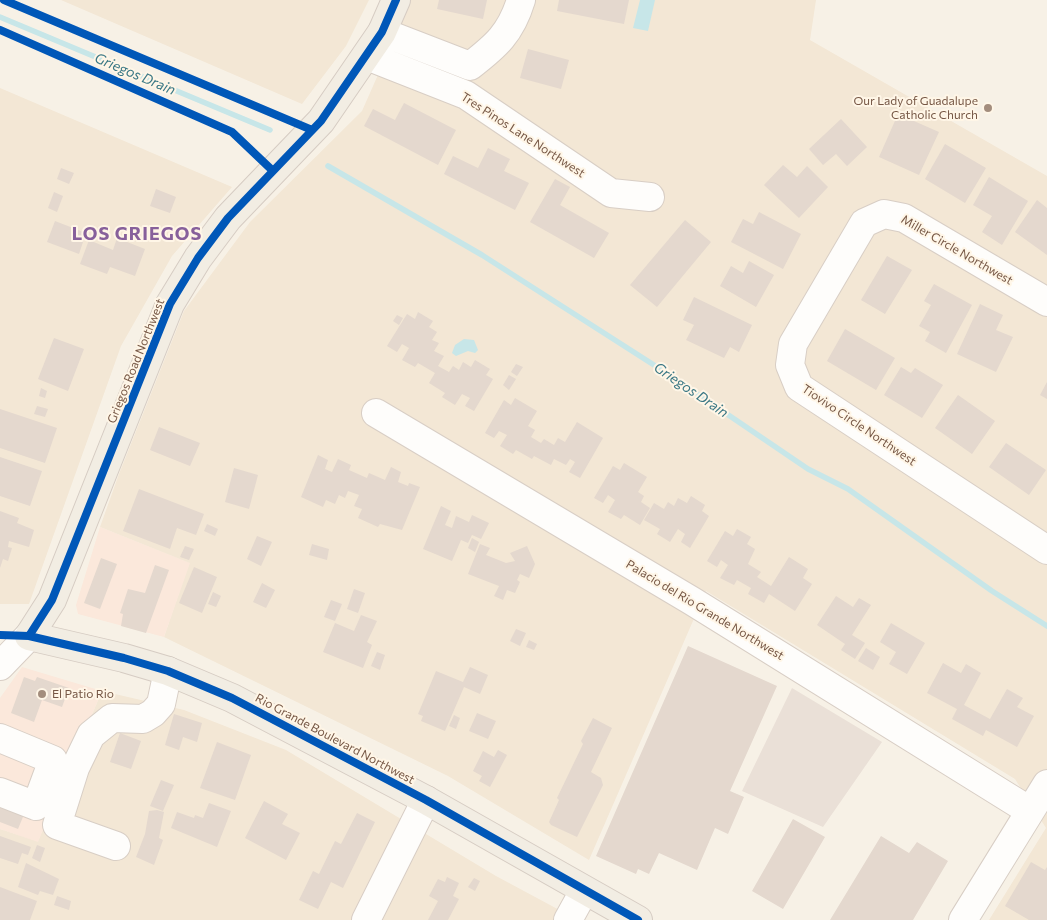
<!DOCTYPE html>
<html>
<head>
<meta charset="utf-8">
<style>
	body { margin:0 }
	canvas { display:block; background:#f7f1e6 }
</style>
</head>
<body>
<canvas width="1047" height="920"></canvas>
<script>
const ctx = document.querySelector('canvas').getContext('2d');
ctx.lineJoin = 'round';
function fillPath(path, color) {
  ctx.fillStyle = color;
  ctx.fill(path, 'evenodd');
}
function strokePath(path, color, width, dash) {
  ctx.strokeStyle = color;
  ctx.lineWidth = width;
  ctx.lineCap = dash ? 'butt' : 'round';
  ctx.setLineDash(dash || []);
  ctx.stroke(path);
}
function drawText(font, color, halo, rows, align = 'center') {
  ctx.font = font + ' Commissioner,sans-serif';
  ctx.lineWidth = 4;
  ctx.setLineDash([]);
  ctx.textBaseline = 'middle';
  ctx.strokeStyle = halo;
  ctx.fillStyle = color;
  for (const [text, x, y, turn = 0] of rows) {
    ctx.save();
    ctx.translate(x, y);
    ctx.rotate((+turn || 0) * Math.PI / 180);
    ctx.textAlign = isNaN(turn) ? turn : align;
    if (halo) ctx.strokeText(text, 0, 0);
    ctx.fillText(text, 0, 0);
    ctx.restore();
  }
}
const residential = new Path2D(`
	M61 0H369L346 46 302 104Z
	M411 0H816L810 40 1047 176V920H989L1046 828 1015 779 706 591 589 860 448 776 164 637 189 563 100 527 119 474 184 311 250 222 362 111Z
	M0 88 232 187 172 256 121 346 29 604H0Z
	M102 691 184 710 286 750 496 876 578 920H0V829L38 841Z`);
const commercial = new Path2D(`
	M100 527 190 563 164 637 78 614 76 605Z
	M22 667 102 691 38 842 0 829V698Z`);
const industrial = new Path2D(`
	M792 688 882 742 823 827 742 791Z`);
const water = new Path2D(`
	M640 0H655L648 31 633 28Z
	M464 339 474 340 478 350 475 353 468 351 456 356 452 353 455 345Z`);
const stream = new Path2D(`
	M0 17 270 130
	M328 166 482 255 668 374 808 469 848 489 992 591 1047 626`);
const building = new Path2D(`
	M439 0H487L483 19 437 9Z
	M559 0H629L624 24 557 11Z
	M528 49 569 60 561 89 520 78Z
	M404 103 456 130 438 165 364 126 373 109 395 120Z
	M898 114 939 132 919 175 879 157Z
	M841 119 867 147 847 166 836 154 823 165 809 149Z
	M945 144 986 168 965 203 925 179Z
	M488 148 510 159 504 171 529 183 515 210 444 174 453 156 478 168Z
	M783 165 797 177 807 166 828 187 799 218 764 185Z
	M61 168 74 173 69 184 57 179Z
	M989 177 1028 201 1002 245 982 232 992 216 973 205Z
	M555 179 570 187 560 205 609 233 594 258 530 222Z
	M156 189 176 197 170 213 150 206Z
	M54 192 63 196 57 212 48 208Z
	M1037 200 1047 208V255L1015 232Z
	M759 212 801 234 783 269 731 242 743 219 753 224Z
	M685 220 711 242 657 307 630 285Z
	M55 221 86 233 79 254 47 242Z
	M117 238 145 249 135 276 110 267 107 274 80 264 89 240 113 250Z
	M887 256 912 270 885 314 861 300Z
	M749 261 774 275 756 307 720 286 731 266 743 273Z
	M934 284 972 305 946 353 925 341 930 332 919 326 931 305 924 301Z
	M694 297 752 325 739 352 730 347 724 358 686 340 694 325 683 320Z
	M980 304 1003 315 996 330 1013 337 996 372 957 354Z
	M418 312 433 321 429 327 437 332 432 340 439 343 434 351 444 356 438 366 449 372 453 366 459 370 463 362 471 367 475 360 490 369 486 375 493 379 474 411 465 406 470 398 462 394 455 405 442 397 445 393 429 383 435 373 418 363 415 367 402 360 409 348 402 344 397 352 387 346 407 314 415 319Z
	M397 315 403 318 399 325 393 321Z
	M845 329 895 358 876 390 827 361Z
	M54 338 84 349 68 391 38 379Z
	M516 364 523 367 517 376 511 372Z
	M901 367 911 373 915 368 943 385 922 418 884 395Z
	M509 375 516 379 509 390 503 385Z
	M1047 382V399L1040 395Z
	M41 388 47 391 45 398 39 396Z
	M958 395 995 421 972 454 935 428Z
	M515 398 537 411 528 426 535 430 531 437 541 443 544 439 554 445 558 438 565 442 577 422 603 438 580 478 569 472 575 462 570 459 566 465 554 459 551 465 534 456 532 459 516 450 513 454 500 446 507 435 499 431 494 438 485 433 504 400 511 405Z
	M37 406 48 409 45 417 34 414Z
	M0 409 57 428 45 463 0 448Z
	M159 427 200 443 190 466 150 450Z
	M1006 443 1046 470 1029 495 989 467Z
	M318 455 328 460 325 469 332 472 338 459 351 465 349 470 367 478 369 473 385 480 391 467 401 472 398 482 408 486 409 483 420 487 402 530 380 524 378 527 358 518 362 509 354 506 359 495 348 491 345 498 339 495 335 504 326 500 323 507 301 497Z
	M0 457 42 471 30 506 0 496Z
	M624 463 647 477 638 492 644 496 641 502 650 508 640 525 624 515 621 519 608 512 615 500 608 495 603 503 594 498 613 466 620 470Z
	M234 468 258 475 249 509 225 502Z
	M139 489 204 514 196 535 177 528 170 549 123 531Z
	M691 496 705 505 702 511 709 516 690 548 681 542 685 534 678 529 670 542 657 534 660 529 644 520 654 503 664 509 668 502 674 506 678 498 687 503Z
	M441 506 451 511 445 525 452 528 456 516 469 522 472 515 489 523 481 539 472 535 468 543 461 540 452 561 423 549Z
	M0 511 19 518 17 523 34 530 29 547 9 541 8 547 12 548 8 561 3 559 0 568Z
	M207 524 218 529 215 536 204 531Z
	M737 529 751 537 747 544 755 549 748 564 761 572 757 577 771 586 789 557 808 569 803 578 812 584 795 611 769 594 764 603 748 594 751 588 737 580 734 585 720 578 728 565 721 560 717 567 707 561 725 531 733 536Z
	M257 536 272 542 261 566 247 559Z
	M472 538 479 542 475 552 468 548Z
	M312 544 329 549 327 560 309 555Z
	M480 544 490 548 486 555 506 563 515 561 510 553 527 546 535 564 529 578 520 574 517 580 520 582 515 593 507 590 503 600 494 596 499 586 468 574Z
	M185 546 194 549 189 560 180 557Z
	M101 558 117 564 100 609 84 603Z
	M155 565 169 570 146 633 121 626 123 614 120 613 128 589 145 593Z
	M194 567 217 577 202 613 179 603Z
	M262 583 275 590 266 608 253 602Z
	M354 589 365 593 358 613 347 609Z
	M213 592 221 596 216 607 208 604Z
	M836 596 853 607 859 598 871 605 852 635 865 643 855 659 841 650 845 644 817 625Z
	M331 600 342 604 335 621 324 617Z
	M361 615 377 621 367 642 372 645 363 668 323 652 335 623 354 631Z
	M891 623 925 643 907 674 889 664 896 652 880 642Z
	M516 629 526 633 520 646 510 641Z
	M529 640 537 644 534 650 526 647Z
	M688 646 777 686 730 791 744 797 728 834 715 828 697 870 659 853 649 874 638 869 636 874 596 856Z
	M866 648 880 657 873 670 858 661Z
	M377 652 385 655 380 670 371 666Z
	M943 663 961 673 966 664 981 673 964 705 990 719 1007 689 1023 698 1017 707 1034 716 1017 747 986 730 983 736 952 719 957 709 927 693Z
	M470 667 488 675 480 694 464 687 445 731 421 721 423 716 418 714 436 671 463 682Z
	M24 677 35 681 37 677 69 688 62 707 42 700 34 722 11 713Z
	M477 713 496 721 488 739 469 731Z
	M174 714 202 723 197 742 183 737 179 750 165 745Z
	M454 715 460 718 456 729 449 726Z
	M593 718 612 728 591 772 601 778 603 785 577 837 551 825 549 822 559 800 557 798 583 744 581 741Z
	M120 733 141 741 131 769 110 762Z
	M217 742 251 755 235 800 200 788Z
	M498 750 507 755 490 787 479 781 482 776 473 771 483 751 494 757Z
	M161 780 174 785 163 811 150 806Z
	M264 801 288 814 282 824 300 833 286 860 245 838Z
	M0 803 25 812 18 829 0 822Z
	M209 803 231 811 217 847 171 828 177 812 194 818 195 815 203 818Z
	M157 810 164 812 159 838 163 840 154 865 136 857 145 834 149 811Z
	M357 813 375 822 343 888 331 882 318 909 299 900 313 871 319 874 335 841 341 844Z
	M793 819 825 837 783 909 752 891Z
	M0 836 31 847 28 855 22 853 18 864 0 858Z
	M881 836 909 853 917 842 948 861 913 920H830Z
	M37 845 45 848 40 862 32 858Z
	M1031 862 1045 870 1047 867V920H1029L1005 906Z
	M26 863 59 879 53 895 40 891 38 895 18 887Z
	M447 877 459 883 453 896 459 899 448 920H428L438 901 429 896 438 879 445 882Z
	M474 878 480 881 475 891 468 887Z
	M0 887 37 901 30 920H0Z
	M57 896 71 901 69 910 54 905Z`);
const minor = new Path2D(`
	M382 32 470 66C496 46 511 33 521 0
	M367 56 466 95 611 193 650 197
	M1047 302 904 218 884 214 864 223 793 344 790 365 799 387 1047 550
	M376 413 692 601 1030 811
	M0 666 29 636
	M0 738 53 760 36 806 0 792
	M116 846 57 825 75 768 91 735 112 718 143 719 153 713 161 704 168 671
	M366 920 426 800
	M568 920 584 891
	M963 920 1047 784`);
const major = new Path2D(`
	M396 0 382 32 321 121 228 218 198 258 170 304 52 600 29 636 124 658 168 671 232 698 426 800 638 920`);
const cycleway = new Path2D(`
	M4 0 312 130
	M0 30 232 132 273 171
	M0 635 29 636 124 658 168 671 232 698 426 800 638 920
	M29 636 52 600 170 304 198 258 228 218 321 121 382 32 396 0`);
const markers = [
	[988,108,5,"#a38d7d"],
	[42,694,5,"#a38d7d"]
];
const poiNames = [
	["Our Lady of Guadalupe",978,101],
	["Catholic Church",978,115],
	["El Patio Rio",52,694,"left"]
];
const streetNames = [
	["Tres Pinos Lane Northwest",523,135,33],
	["Miller Circle Northwest",957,250,30],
	["Griegos Road Northwest",136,361,-68],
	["Tiovivo Circle Northwest",859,425,34],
	["Palacio del Rio Grande Northwest",705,610,31],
	["Rio Grande Boulevard Northwest",335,739,28]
];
const waterNames = [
	["Griegos Drain",135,74,23],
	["Griegos Drain",691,390,34]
];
const districtNames = [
	["LOS GRIEGOS",137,234]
];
fillPath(residential, '#f3e7d5');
fillPath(commercial, '#fbe8db');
fillPath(industrial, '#eae0d7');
fillPath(water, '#c7e6e8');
strokePath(stream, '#c7e6e8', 5.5);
fillPath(building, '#e4d8ce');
strokePath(minor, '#d8cec5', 30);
strokePath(major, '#d6ccc3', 30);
strokePath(minor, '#fefdfb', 28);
strokePath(major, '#f2ede3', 28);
strokePath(cycleway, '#0057b8', 8);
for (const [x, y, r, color] of markers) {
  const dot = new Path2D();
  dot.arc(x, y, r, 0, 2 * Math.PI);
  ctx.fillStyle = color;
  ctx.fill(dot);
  strokePath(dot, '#fff6e7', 2);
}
drawText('12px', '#765745', '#fff6e7', poiNames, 'right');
drawText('12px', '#765745', '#fff6e7', streetNames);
drawText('italic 14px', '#3b7885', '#fff6e7', waterNames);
ctx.letterSpacing = '1px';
drawText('bold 18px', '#87609b', '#fff6e7', districtNames);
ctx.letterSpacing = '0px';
</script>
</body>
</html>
